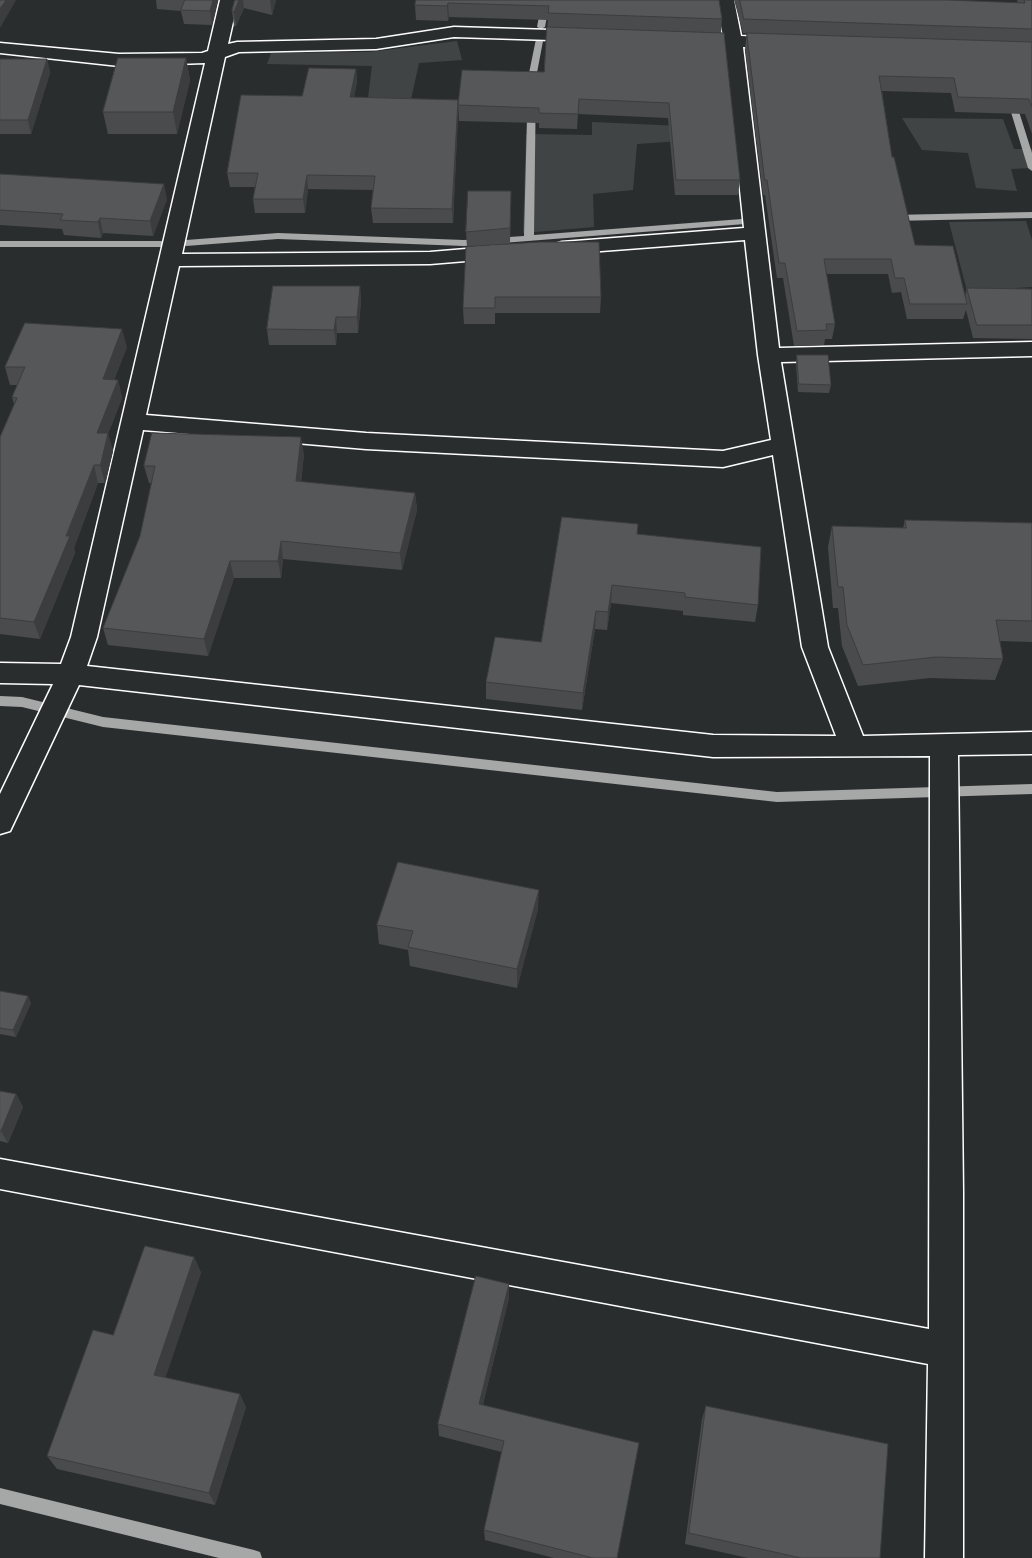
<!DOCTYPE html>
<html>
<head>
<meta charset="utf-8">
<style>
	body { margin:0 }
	canvas { display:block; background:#2a2d2e }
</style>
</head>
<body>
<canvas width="1032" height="1558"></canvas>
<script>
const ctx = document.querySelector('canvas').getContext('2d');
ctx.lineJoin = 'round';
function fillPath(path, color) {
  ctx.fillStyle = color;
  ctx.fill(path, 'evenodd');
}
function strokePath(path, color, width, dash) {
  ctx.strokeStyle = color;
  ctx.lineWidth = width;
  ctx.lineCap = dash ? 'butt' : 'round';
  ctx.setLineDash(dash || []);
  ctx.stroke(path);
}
const green = new Path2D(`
	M457 41 462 60 419 63 410 104 367 106 372 66 267 64 271 53 370 52Z
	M902 118 1003 119 1014 149H1032V168L1011 169 1017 191 976 188 968 153 922 150Z
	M592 122 681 126 680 141 637 144 633 190 593 194 594 227 523 233 526 134 592 135Z
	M1026 221 1032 240V287L967 291 949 222Z`);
const stream = new Path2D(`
	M542 0H550L545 27 541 29 537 27Z
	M536 39 543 41 536 78 534 235 742 219 747 222 745 224 464 246 278 239 186 246 181 243 186 240 278 233 464 240 524 236 528 78Z
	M1011 96 1015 99 1032 153V171L1028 168 1007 99Z
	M1032 212V218L892 221 887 218 892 215Z
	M0 241H163L168 244 163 247H0Z
	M0 696 22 697 103 717 777 792 1032 784V794L777 802 103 727 22 707 0 706Z
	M0 1488 254 1550 260 1552 262 1558H219L0 1504Z`);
const minor = new Path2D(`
	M220 0H238L228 44 237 42 376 39 454 27 583 31 589 32 592 36 589 40 583 41 454 37 376 49 239 52 225 57 182 254 430 252 502 246 509 248 512 252 509 256 502 258 430 264 179 266 146 415 366 433 723 451 771 440 758 355 745 240 562 254 555 252 552 248 555 244 562 242 744 228 725 47 683 44 680 40 683 36H723L716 0H734L741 36 783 38 789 39 792 43 789 47 783 48 743 47 779 348 1032 342V356L781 362 828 647 863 736 1032 732V754L958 755 963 1192V1558H925L928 1364 0 1189V1159L929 1329 930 756 713 757 79 685 10 831 0 834V794L53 684 0 683V663L61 664 71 637 205 63 119 66 0 53V43L119 54 202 53 208 51ZM143 430 366 449 723 467 773 455 802 647 836 736 713 735 87 666 97 637Z`);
const wall = new Path2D(`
	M156 0H218L212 25 184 24 181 11 157 9Z
	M235 0H276L272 15 244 8 236 26H234L232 11Z
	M416 0H719L722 19 721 33 740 180 738 195H675L668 118 578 114 577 129 539 128V123L459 121 458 105 544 72 548 20 449 17 448 21 416 20 415 5Z
	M734 0H947L1018 3 1017 0H1032V134L1025 114 955 112 951 93 882 91 892 157 915 245 965 296 967 288 1032 289V339L973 338 966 310 963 319H907L901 292 892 293 888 274H826L835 324 832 339H825L824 345 794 346 783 278H777L765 195H763L745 48 747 33 768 34 743 33Z
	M186 58 190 80 177 134H108L103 112Z
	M0 59H47L50 73 31 134H0Z
	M356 69 357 82 354 97 458 100V114L453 223H373L371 208 373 190 308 189 305 213H255L253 199 255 187H230L227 173 302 96Z
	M0 174 167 199 153 236 103 233 101 238 64 235 62 229 0 225Z
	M511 191 510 244 467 247 466 232Z
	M466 247 601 297 600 313H495V324H464L463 308Z
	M360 286 361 302 358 333H337L336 345H269L267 329Z
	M127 347 114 380H118L122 398 108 434 113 451 106 481 105 483H98L74 548 75 553 40 639 0 634V437L14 404 12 397 17 385H10L5 367Z
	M797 355 831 385 829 393 798 392 796 364Z
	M304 454 301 482 415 493 417 510 402 570 283 559 281 578H234L208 656 108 645 103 628 140 536 152 483H149L144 466Z
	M905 520 1032 523V642L1000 641 1003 659 995 680 930 678 858 686 842 646 838 608H833L828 547 832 526 903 528Z
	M638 524 637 535 758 605 755 622 683 615V611L611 603 607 630 595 629 582 710 486 699V682L541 642Z
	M538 909 517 988 410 966 408 950 379 944 377 925Z
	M0 991 31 1003 16 1037 0 1034Z
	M0 1091 16 1094 23 1107 8 1143 0 1141Z
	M194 1257 201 1273 165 1377 246 1407 215 1505 57 1469 47 1456 113 1335Z
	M509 1298 483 1404 617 1558H554L485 1540 484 1530 502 1452 439 1436 438 1424Z
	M706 1406 880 1558H748L685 1544 702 1419Z`);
const shadedWall = new Path2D(`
	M6 0H16L0 28V9Z
	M213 0H218L212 25 210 11Z
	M239 0H243L244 8 236 26 234 12Z
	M270 0H276L272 15 270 1Z
	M448 3 449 17 448 21 447 6Z
	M186 58 190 80 177 134 173 112Z
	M47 59 50 73 31 134 28 120Z
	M356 69 357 82 351 111 350 97Z
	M458 100V114L453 223 452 209Z
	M307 175 308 189 305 213 303 199Z
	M164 184 167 199 153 236 150 221Z
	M100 218 103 233 101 238 98 222Z
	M360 286 361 302 358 333 357 317Z
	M336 317 337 333 336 345 334 330Z
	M122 329 127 347 107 397 103 379Z
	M118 380 122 398 108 434 113 451 105 483 100 465 97 433Z
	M301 437 304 454 299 499 296 481Z
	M94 465 98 483 74 548 75 553 40 639 34 622Z
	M415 493 417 510 402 570 400 553Z
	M281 541 283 559 281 578 278 561Z
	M230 561 234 578 208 656 204 639Z
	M612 585 611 603 607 630 608 612Z
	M596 611 595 629 582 710 583 693Z
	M539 890 538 909 517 988V969Z
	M28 996 31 1003 16 1037 13 1030Z
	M16 1094 23 1107 8 1143 1 1131Z
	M194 1257 201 1273 162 1388 154 1375Z
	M509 1284V1298L480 1416 479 1404Z
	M240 1394 246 1407 215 1505 209 1493Z`);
const building = new Path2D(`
	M0 0H6L0 9Z
	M185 0H213L210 11 181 10Z
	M235 0H239L234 12 232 11Z
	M416 0H719L722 19 548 13 549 6 448 3 447 6 415 5Z
	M740 0H948L1025 3 1024 0H1032V29L744 19Z
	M547 27 724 33 740 180H676L669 103 579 99 578 114 539 113V108L458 105 462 70 544 72Z
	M747 33 1032 42V107L1029 99 958 97 954 78 879 76 892 157H894L915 245 953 246 967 304H910L904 278H895L891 259H824L835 324H826L827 330 797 331 785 263H779L767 180H765Z
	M118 58H186L173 112H103Z
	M0 59H47L28 120H0Z
	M309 68 356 69 350 97 458 100 452 209 371 208 375 176 307 175 303 199H253L258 173H227L241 95 302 96Z
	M0 174 164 184 150 221 100 218 98 222 60 220 63 214 0 210Z
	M468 191H511L510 228 466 232Z
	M540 242H599L601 297H495V308H463L466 247Z
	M273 286H360L357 317H336L334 330 267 329Z
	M967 288 1032 289V325H977Z
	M25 323 122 329 103 379 118 380 97 433H108L101 463 100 465H94L66 536H70L34 622 0 618V437L17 398 12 397 25 367H5Z
	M797 355H828L831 385 799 384Z
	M152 433 301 437 296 481 415 493 400 553 281 541 278 561H230L204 639 103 628 140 536 155 466H144Z
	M562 517 638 524 637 534 761 547 758 605 685 597V593L612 585 608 612 596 611 583 693 486 682 495 637 541 642Z
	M905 520 1032 523V621L996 620 1003 659 936 657 863 665 847 625 843 587H838L832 526 906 528Z
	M398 862 539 890 517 969 408 947 413 931 377 925Z
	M0 991 28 996 13 1030 0 1028Z
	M0 1091 16 1094 1 1131H0Z
	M145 1246 194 1257 154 1375 240 1394 209 1493 47 1456 93 1330 113 1335Z
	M476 1276 509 1284 479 1404 639 1443 617 1558H593L484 1530 504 1441 438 1424Z
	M706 1406 888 1444 880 1558H801L689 1533Z`);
fillPath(green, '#414445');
fillPath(stream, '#a6a7a7');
strokePath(minor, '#fff', 3);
fillPath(minor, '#2a2d2e');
fillPath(wall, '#494b4c');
fillPath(shadedWall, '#3c3d3e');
fillPath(building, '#555758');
strokePath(building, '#3c3d3e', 1);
</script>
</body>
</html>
